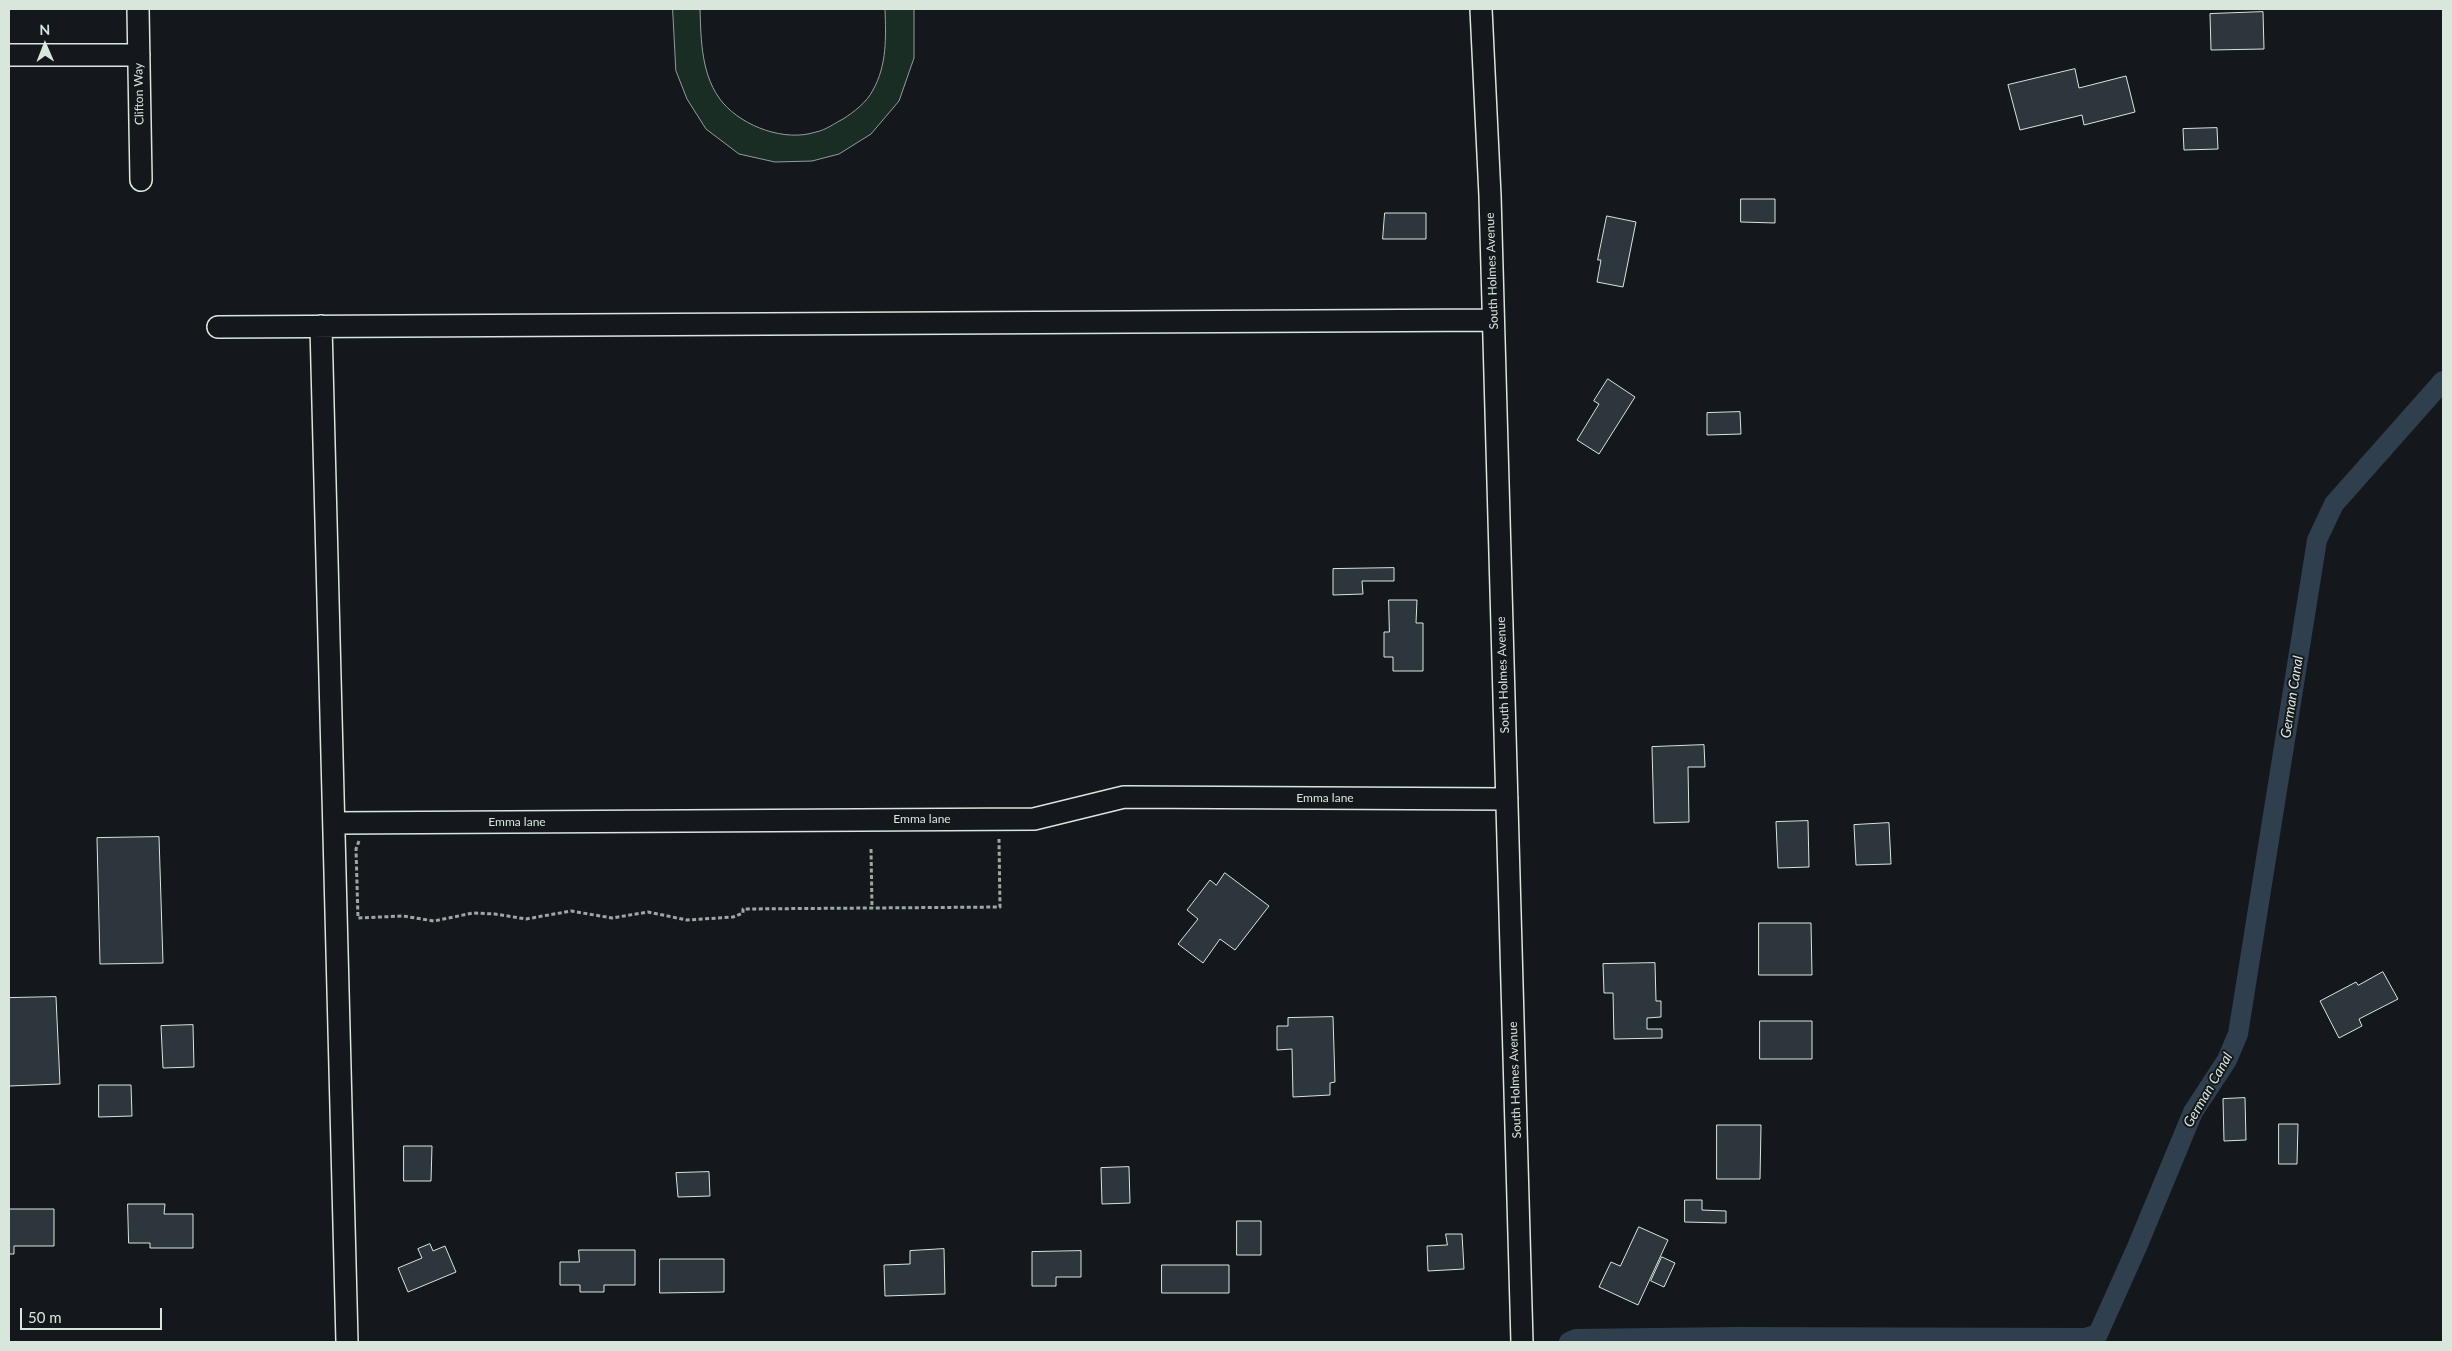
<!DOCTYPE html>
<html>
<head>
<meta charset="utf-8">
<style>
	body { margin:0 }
	#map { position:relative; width:2452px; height:1351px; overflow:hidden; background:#14181c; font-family:Lato,sans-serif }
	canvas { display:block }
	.frame { position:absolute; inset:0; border:10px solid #d8e6dc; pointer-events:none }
	.north { position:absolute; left:20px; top:20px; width:50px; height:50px; -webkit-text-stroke:4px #14181c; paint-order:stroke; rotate:359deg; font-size:14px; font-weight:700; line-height:20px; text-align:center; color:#d8e6dc }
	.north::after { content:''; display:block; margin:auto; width:18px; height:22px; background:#d8e6dc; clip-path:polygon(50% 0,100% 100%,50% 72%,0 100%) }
	.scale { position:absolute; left:20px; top:1308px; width:142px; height:22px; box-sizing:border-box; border:2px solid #d8e6dc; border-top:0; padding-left:6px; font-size:15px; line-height:18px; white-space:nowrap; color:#d8e6dc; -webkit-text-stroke:4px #14181c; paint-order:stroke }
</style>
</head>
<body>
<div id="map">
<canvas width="2452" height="1351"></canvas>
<div class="frame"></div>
<div class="north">N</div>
<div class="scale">50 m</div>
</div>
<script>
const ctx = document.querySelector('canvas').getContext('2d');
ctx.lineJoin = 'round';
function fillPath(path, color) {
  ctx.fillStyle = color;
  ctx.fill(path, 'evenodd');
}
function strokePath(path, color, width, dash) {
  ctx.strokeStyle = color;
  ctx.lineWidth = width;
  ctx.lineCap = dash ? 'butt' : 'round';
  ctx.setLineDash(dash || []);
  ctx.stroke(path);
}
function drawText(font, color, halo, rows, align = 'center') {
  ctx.font = font + ' Lato,sans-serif';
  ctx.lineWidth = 4;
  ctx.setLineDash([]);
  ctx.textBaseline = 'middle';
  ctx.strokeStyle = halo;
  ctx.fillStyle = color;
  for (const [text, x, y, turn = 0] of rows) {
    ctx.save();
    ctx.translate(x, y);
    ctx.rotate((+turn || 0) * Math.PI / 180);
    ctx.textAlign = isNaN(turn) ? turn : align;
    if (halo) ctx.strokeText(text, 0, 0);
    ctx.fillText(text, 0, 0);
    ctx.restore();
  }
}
const green = new Path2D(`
	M673 9H700C701 40 701 77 723 103 744 127 785 142 816 132 826 130 835 123 843 119 854 112 867 102 873 90 887 65 886 37 885 9H914V58L899 101 871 134 839 154 812 161 775 162 739 154 706 129 687 99 676 71Z`);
const canal = new Path2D(`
	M1569 1342 1576 1339 1736 1337 2085 1338 2098 1334 2137 1247 2193 1112 2227 1060 2238 1034 2317 540 2334 504 2443 381`);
const building = new Path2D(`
	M2263 12 2264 49 2211 50 2210 14Z
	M2075 69 2079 88 2126 76 2135 112 2084 125 2082 115 2020 130 2008 85Z
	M2217 128 2218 149 2184 150 2183 129Z
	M1741 199H1775V223L1741 222Z
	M1385 213H1426V239H1383Z
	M1607 216 1636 222 1623 287 1597 282 1601 260H1598Z
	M1608 379 1635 397 1599 454 1577 440 1599 404 1594 401Z
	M1740 412 1741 434 1707 435V413Z
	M1394 568V581H1362L1363 594 1333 595V569Z
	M1389 600H1417L1416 623H1423V671H1393V657H1384V632H1389Z
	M1704 745 1705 767H1688L1689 822 1654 823 1652 747Z
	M1808 821 1809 867 1778 868 1776 822Z
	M1889 823 1891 864 1856 865 1854 825Z
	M159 837 163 963 100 964 97 838Z
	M1225 873 1269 906 1235 950 1220 939 1203 963 1178 944 1198 919 1187 910 1210 880 1216 885Z
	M1759 923H1811L1812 975H1759Z
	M1655 963 1656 1001H1661V1017L1647 1018V1029H1662V1038L1614 1039 1613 993H1604L1603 964Z
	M2383 972 2398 999 2359 1019 2362 1026 2339 1038 2320 1001 2356 982 2358 985Z
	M56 997 60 1084 9 1086V998Z
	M1333 1017 1335 1082 1330 1083V1095L1293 1097 1292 1049 1277 1050V1026H1288V1018Z
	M1760 1021H1812V1059H1760Z
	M193 1025 194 1067 163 1068 161 1026Z
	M99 1085H131L132 1116 99 1117Z
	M2245 1098 2246 1140 2224 1141 2223 1099Z
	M2279 1124H2298L2297 1164H2279Z
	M1717 1125H1761L1760 1179H1717Z
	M404 1146H432L431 1181H404Z
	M1129 1167 1130 1203 1102 1204 1101 1168Z
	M709 1172 710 1196 678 1197 676 1173Z
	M1685 1200H1702V1210L1726 1211V1223L1685 1222Z
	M128 1204H165L164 1214H193V1248H150V1243H129Z
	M9 1209H54V1246H14V1254H9Z
	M1237 1221H1261V1255H1237Z
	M1639 1227 1668 1240 1638 1305 1599 1287 1611 1262 1620 1266Z
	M1446 1234H1462L1464 1269 1428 1271 1427 1246 1447 1245Z
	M430 1244 433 1251 445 1246 456 1272 408 1292 398 1268 422 1258 418 1249Z
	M944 1249 945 1294 885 1296 884 1265 910 1264V1251Z
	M579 1250H635V1285H604V1292H580V1285H560V1262H579Z
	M1081 1251V1277H1056V1286H1032V1252Z
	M1662 1257 1675 1263 1664 1287 1651 1281Z
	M660 1259H724V1292L660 1293Z
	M1162 1265H1229V1293H1162Z`);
const path = new Path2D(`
	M359 841 356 849 358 918 403 916 434 921 473 913 495 914 526 919 571 911 612 918 648 912 687 920 733 917 743 913V909L1000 907 999 839
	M871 849 872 908`);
const minor = new Path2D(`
	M138 9 141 180
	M1481 9 1490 196 1522 1342
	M9 55H139
	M321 326 347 1342
	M218 327 1493 320
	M335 823 1034 819 1124 797 1507 799`);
const streetNames = [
	["Clifton Way",139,94,-91],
	["South Holmes Avenue",1492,271,-92],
	["South Holmes Avenue",1503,675,-92],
	["Emma lane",1325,798],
	["Emma lane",922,819],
	["Emma lane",517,822],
	["South Holmes Avenue",1515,1080,-92]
];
const waterNames = [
	["German Canal",2292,697,-81],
	["German Canal",2208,1090,-60]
];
fillPath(green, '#1a2d24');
strokePath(green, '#939e99', 1);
strokePath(canal, '#2f3f4d', 20);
fillPath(building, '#2c363c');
strokePath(building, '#d8e6dc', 1);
strokePath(minor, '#d8e6dc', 24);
strokePath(path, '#9da8a2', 3, [4, 2.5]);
strokePath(minor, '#14181c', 21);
drawText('12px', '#d8e6dc', '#14181c', streetNames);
drawText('italic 14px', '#d8e6dc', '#14181c', waterNames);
</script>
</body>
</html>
